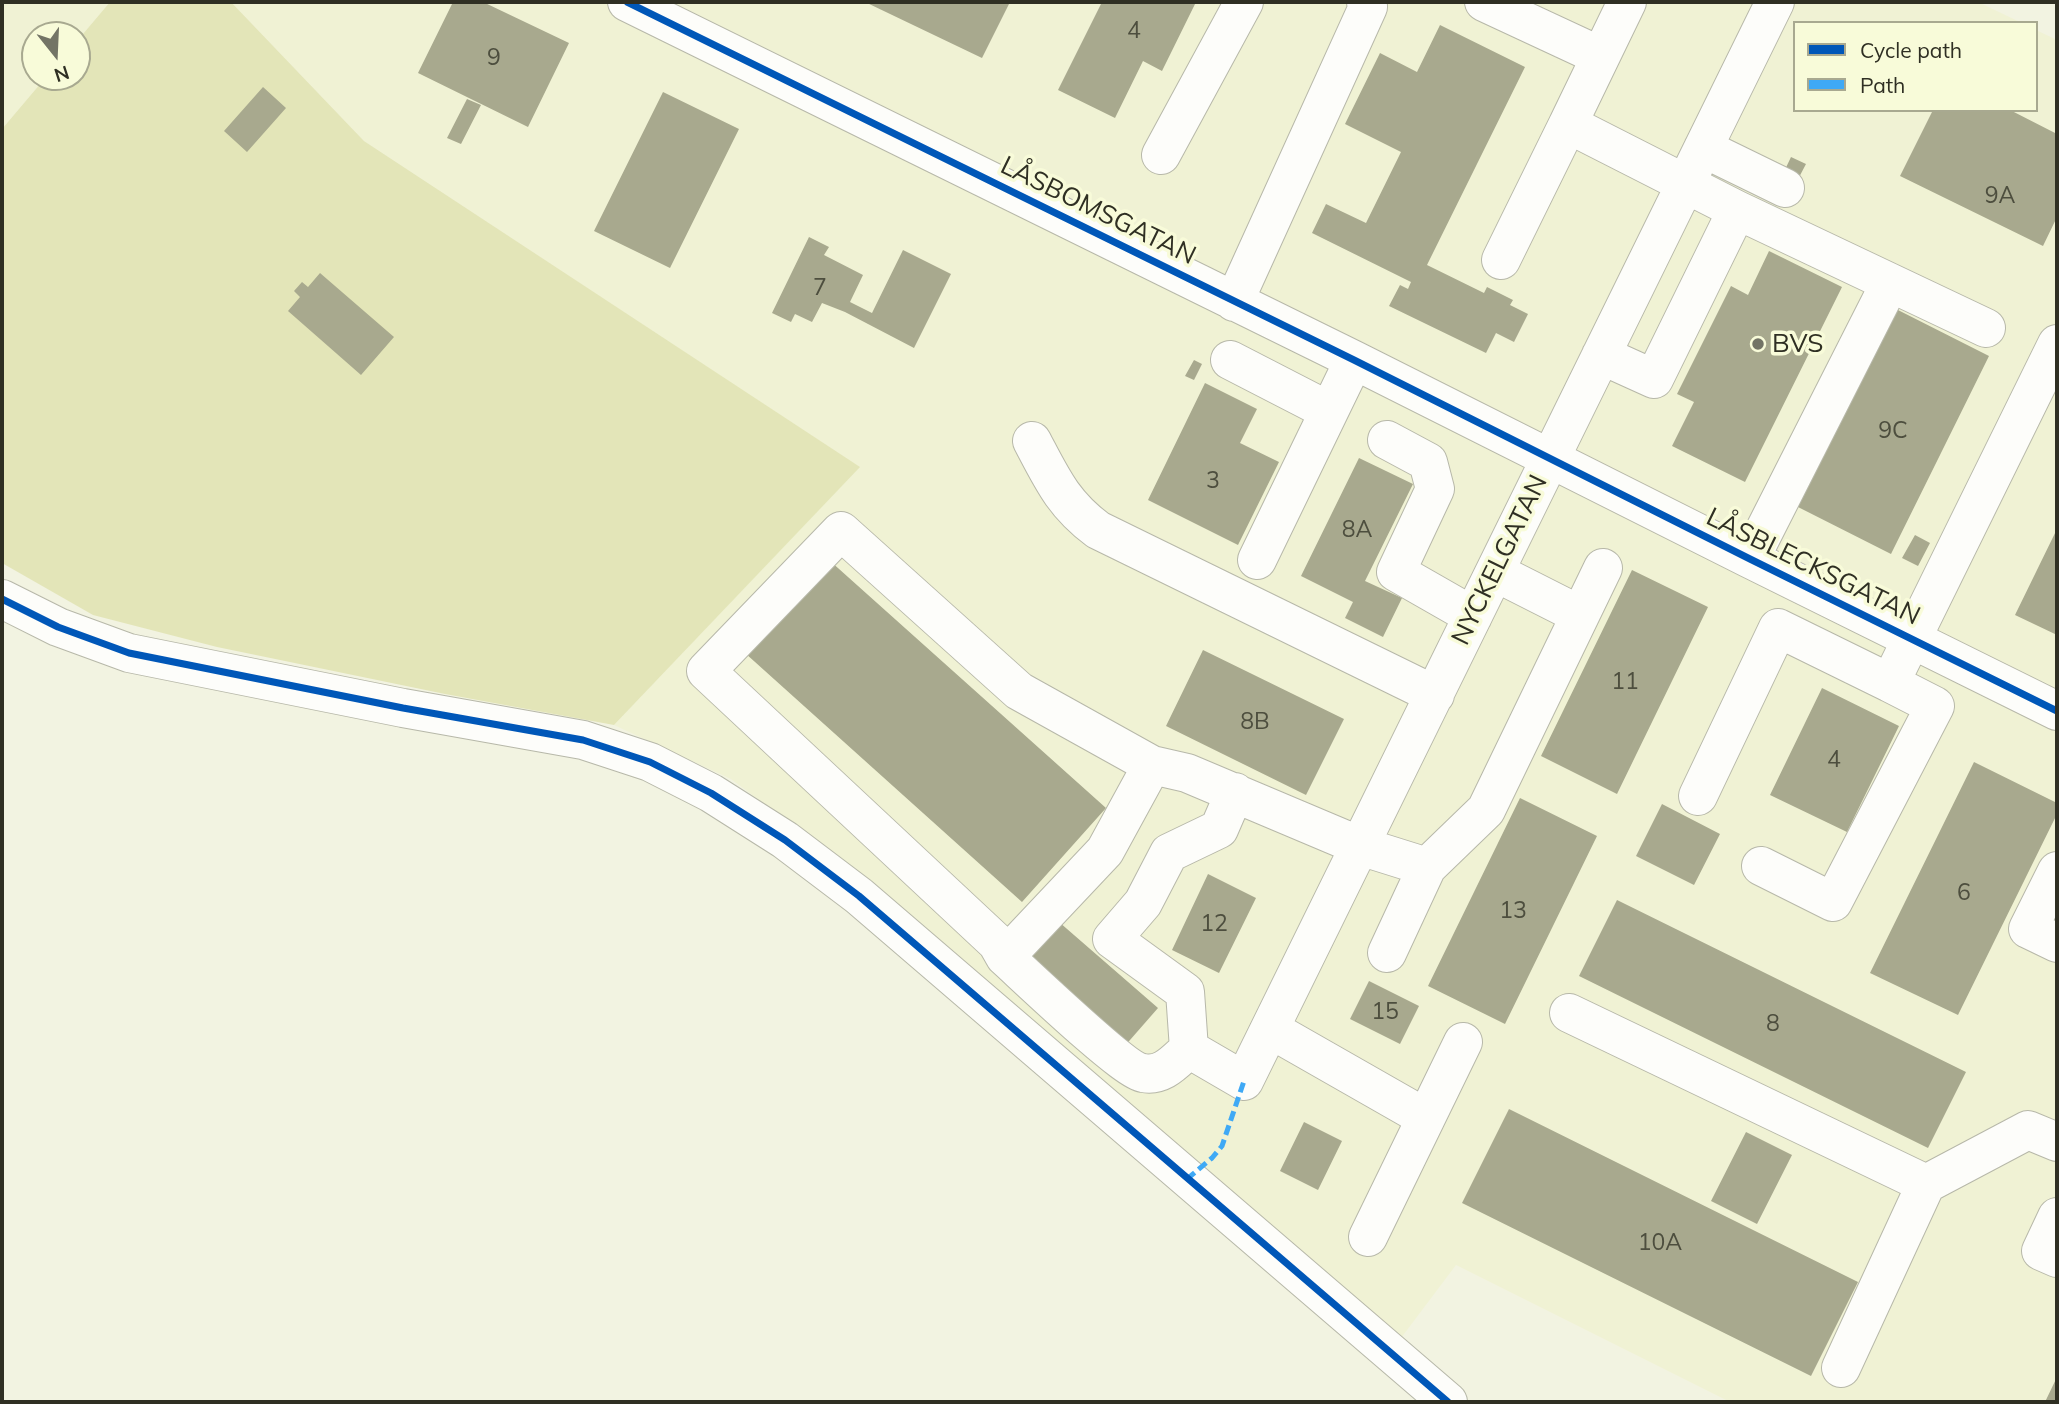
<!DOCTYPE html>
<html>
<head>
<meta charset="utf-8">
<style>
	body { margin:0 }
	#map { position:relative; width:2059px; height:1404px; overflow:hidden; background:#f2f3e1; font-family:Mulish,sans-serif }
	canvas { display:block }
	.frame { position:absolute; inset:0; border:4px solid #2f2f23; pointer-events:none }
	.legend { position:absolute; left:1793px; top:21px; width:245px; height:91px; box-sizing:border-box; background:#f8fbd9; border:2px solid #a8a990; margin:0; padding:9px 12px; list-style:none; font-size:21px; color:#2f2f23 }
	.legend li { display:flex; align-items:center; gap:14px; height:35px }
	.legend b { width:35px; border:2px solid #a8a990 }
	.north { position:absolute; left:21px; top:21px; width:70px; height:70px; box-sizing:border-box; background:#f8fbd9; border:2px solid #a8a990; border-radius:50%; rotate:162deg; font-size:19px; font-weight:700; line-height:28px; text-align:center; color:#2f2f23 }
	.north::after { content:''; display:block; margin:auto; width:24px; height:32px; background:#737466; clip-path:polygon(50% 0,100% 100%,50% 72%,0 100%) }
</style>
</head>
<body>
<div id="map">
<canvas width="2059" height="1404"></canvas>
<div class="frame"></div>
<ul class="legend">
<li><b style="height:9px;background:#0057b8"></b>Cycle path</li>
<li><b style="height:9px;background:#3fa9f5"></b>Path</li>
</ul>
<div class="north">N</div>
</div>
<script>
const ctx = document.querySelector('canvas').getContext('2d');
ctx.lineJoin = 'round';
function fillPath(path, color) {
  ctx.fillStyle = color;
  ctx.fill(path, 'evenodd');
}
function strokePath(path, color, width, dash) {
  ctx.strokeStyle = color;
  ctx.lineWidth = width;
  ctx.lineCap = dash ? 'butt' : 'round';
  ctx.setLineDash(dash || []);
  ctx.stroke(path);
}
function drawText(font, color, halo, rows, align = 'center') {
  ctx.font = font + ' Mulish,sans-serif';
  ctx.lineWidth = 7;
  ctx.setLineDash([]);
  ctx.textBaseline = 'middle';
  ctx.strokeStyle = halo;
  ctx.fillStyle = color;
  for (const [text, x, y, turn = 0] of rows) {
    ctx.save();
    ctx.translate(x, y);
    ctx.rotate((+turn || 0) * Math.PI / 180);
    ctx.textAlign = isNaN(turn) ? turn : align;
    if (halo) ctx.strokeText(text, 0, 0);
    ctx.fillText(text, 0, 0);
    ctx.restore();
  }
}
const built = new Path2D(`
	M2 2H110L77 41V35H35V77H46L2 129Z
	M231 2H1978L2022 23H1795V110H2036V30L2057 40V1402H1730L1456 1265 1398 1342 853 871 731 779 614 725 859 467 364 141Z`);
const green = new Path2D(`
	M110 2H231L364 141 860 467 614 725 445 694 217 647 93 615 2 563V129L46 77H77V41Z`);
const building = new Path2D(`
	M453 2H483L569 43 528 127 418 73Z
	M865 2H1010L982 58Z
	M1102 2H1196L1162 71 1143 61 1115 118 1058 90Z
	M1440 25 1525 67 1427 265 1484 293 1487 287 1513 300 1510 305 1528 314 1514 342 1496 333 1486 353 1389 306 1400 285 1408 289 1411 282 1312 233 1326 204 1366 223 1401 152 1345 124 1380 53 1417 72Z
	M263 87 286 108 247 152 224 131Z
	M663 92 739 129 670 268 594 231Z
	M467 99 481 105 461 144 447 138Z
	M1933 110H2010L2057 134V217L2043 246 1900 176Z
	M1791 157 1806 164 1796 183 1782 176Z
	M809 237 829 247 824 255 863 275 850 302 872 313 903 250 951 274 914 348 845 312 822 303 812 322 795 314 791 322 772 313Z
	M1769 251 1842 287 1745 482 1672 446 1694 402 1677 394 1731 286 1748 295Z
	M320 273 394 337 361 375 288 311 300 297 294 291 302 282 308 287Z
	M1894 308 1989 356 1891 554 1796 506Z
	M1194 360 1202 364 1194 380 1185 376Z
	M1205 383 1257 409 1240 443 1279 462 1238 545 1148 500Z
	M1359 458 1413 484 1365 581 1402 598 1383 637 1345 618 1353 602 1301 576Z
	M2057 529V635L2015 615Z
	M1915 535 1930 543 1918 566 1902 558Z
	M829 560 1106 808 1022 902 745 653Z
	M1632 570 1708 607 1617 794 1541 756Z
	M1203 650 1344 719 1306 795 1166 726Z
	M1822 688 1899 726 1847 832 1770 795Z
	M1974 762 2057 803V814L1958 1015 1870 973Z
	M1520 798 1597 836 1505 1024 1428 986Z
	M1662 804 1720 834 1694 885 1636 856Z
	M1208 874 1256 898 1219 973 1172 950Z
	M1617 900 1966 1072 1928 1148 1579 976Z
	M1059 922 1158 1008 1123 1048 1024 963Z
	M1369 981 1419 1006 1400 1044 1350 1019Z
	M1509 1109 1858 1282 1811 1376 1462 1203Z
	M1304 1122 1342 1141 1318 1190 1280 1171Z
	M1746 1132 1792 1155 1757 1224 1711 1201Z
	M2057 1377V1402H2045Z`);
const minor = new Path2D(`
	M627 2 1354 360 1750 559 2057 711
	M1484 2 1600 56
	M1568 124 1627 2
	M1703 148 1785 188
	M1161 155 1244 2
	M1737 210 1986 328
	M1501 260 1568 124 1737 210 1654 379 1601 355
	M1234 302 1368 7 1366 2
	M1230 360 1329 411
	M1387 440 1428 462 1435 489 1396 572 1473 616
	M1032 441C1052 479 1063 504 1098 530L1435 695
	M1750 559 1890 283
	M1257 560 1354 360
	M1495 572 1580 615
	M2 599 58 627 129 653 403 708 583 740 650 762 711 793 785 840 859 896 1448 1402
	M1235 792 1219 829 1169 853 1143 903 1112 939 1185 992 1189 1049 1244 1081 1775 2
	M1698 796 1778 628 1890 683
	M1761 866 1833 902 1935 706 1890 683 2057 344
	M2057 871 2028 929 2057 943
	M1387 953 1427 867 1486 810 1603 568
	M1005 957 1105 851 1152 765
	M1569 1013 1926 1184 2028 1130 2057 1142
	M1270 1029 1426 1118
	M1189 1049C1175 1061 1163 1077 1143 1073 1124 1070 1026 976 1005 957L997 943 706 671 841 531 1019 691 1152 765 1187 773 1360 846 1427 867
	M2057 1217 2041 1251 2057 1258
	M1368 1237 1463 1042
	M1841 1368 1926 1184`);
const quiet = new Path2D(`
	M1187 1179 1212 1158 1222 1146 1244 1081`);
const cycleway = new Path2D(`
	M627 2 1354 360 1750 559 2057 711
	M2 599 58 627 129 653 403 708 583 740 650 762 711 793 785 840 859 896 1448 1402`);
const markers = [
	[1758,344,7,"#737466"]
];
const numberNames = [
	["4",1134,31],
	["9",494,58],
	["9A",2000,196],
	["7",820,288],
	["9C",1893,431],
	["3",1213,481],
	["8A",1357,530],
	["11",1625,682],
	["8B",1255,722],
	["4",1834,760],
	["6",1964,893],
	["13",1513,911],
	["12",1214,924],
	["15",1385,1012],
	["8",1773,1024],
	["10A",1660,1243]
];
const streetNames = [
	["LÅSBOMSGATAN",1098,211,26],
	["NYCKELGATAN",1500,560,-64],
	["LÅSBLECKSGATAN",1813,567,26]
];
const poiNames = [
	["BVS",1772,344]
];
fillPath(built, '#f0f2d4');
fillPath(green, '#e3e5b8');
fillPath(building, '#a8a98e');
strokePath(minor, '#b7b8a9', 40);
strokePath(minor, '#fdfdfa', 38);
strokePath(quiet, '#3fa9f5', 5, [10, 5]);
strokePath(cycleway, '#0057b8', 7);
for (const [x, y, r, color] of markers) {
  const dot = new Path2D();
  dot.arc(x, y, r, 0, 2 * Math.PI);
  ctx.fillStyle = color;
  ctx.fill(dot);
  strokePath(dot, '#f8fbd9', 2.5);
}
drawText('23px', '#4d4e3e', null, numberNames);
drawText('26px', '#2f2f23', '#f8fbd9', streetNames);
drawText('26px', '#2f2f23', '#f8fbd9', poiNames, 'left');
</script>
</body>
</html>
